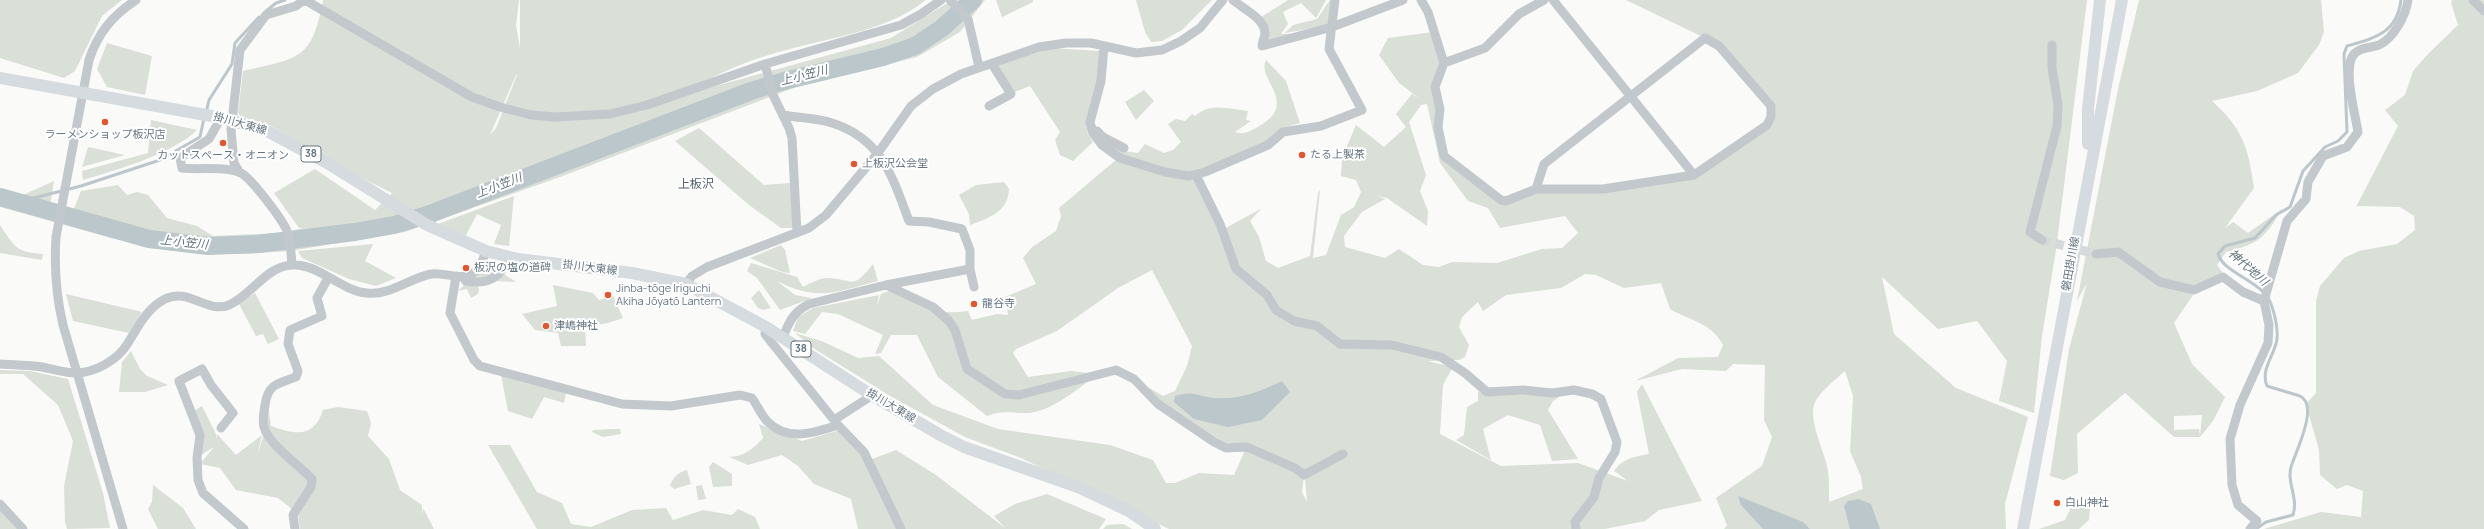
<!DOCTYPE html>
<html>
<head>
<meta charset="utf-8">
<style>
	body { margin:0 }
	canvas { display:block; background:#fafaf8 }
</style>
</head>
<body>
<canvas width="2484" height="529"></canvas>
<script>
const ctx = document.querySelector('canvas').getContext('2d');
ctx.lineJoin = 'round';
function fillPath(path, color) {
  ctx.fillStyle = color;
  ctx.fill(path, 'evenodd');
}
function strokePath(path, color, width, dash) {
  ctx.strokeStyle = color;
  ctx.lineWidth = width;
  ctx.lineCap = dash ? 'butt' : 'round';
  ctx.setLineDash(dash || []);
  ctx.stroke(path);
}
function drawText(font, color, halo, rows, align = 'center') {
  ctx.font = font + ' Manrope,"Noto Sans JP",sans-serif';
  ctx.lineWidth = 4;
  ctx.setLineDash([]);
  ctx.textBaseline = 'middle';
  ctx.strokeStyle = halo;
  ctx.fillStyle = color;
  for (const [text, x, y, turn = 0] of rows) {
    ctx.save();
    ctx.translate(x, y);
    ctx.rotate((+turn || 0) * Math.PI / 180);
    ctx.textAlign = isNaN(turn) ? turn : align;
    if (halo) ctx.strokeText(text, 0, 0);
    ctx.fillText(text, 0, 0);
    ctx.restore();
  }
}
const green = new Path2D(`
	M0 0H122L102 16 75 71 64 78 0 58Z
	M323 0H519L516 26 520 48V0H926C883 34 823 38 772 54 735 64 702 83 668 99L891 38 952 0H985L960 32 917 57 796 87 560 177 405 232 290 251 244 254 187 251 115 239 0 207V190L23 195 54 181 50 206 73 211 81 191 118 185 127 195 137 192 148 195 167 218 197 226 213 236 280 233 304 228H299L274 193 315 169 375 210 392 193 348 171 269 125 240 116 238 113 243 71C298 58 312 61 323 0ZM517 75 496 128 490 135 516 75Z
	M996 0H1033V2L1002 17Z
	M1136 0H1212L1182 30 1162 41 1151 42 1145 32Z
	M1288 0H1326L1316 18 1301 3 1283 12 1288 24 1281 34 1305 33 1265 45 1258 19Z
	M1330 0H1335L1331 25 1285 33 1293 25 1317 19Z
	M1626 0H2087L2056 250 2042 336 2034 413 1999 401 2007 361 1977 321 1938 329 1882 277 1894 334 1956 388 2028 417 2005 504 2006 529H1724L1727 525 1716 498 1762 466 1772 437 1764 420 1765 365 1733 364 1726 371 1682 369 1635 381 1678 358 1718 357 1723 345C1711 322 1690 321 1670 309L1661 283 1624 288 1596 275 1585 274 1561 288 1506 295 1483 311 1478 302 1462 317 1459 327 1469 345 1465 357 1459 360 1427 361 1453 367 1443 385 1440 434 1501 466 1578 463 1628 481 1614 471C1623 458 1634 457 1649 454L1637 392 1642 384 1702 501 1659 510 1645 521 1605 529H1169L1021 458 965 437 890 396 813 348 795 333 824 342 858 358 879 356 933 405 998 429 1110 445 1153 460 1166 483H1175L1199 473 1234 475 1246 448C1206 449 1162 405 1134 379L1163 396 1175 391 1187 366 1192 346 1152 270 1118 288 1057 331 1016 349 1013 353 1028 377 1071 371 1097 374C1081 387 1048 414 1026 413 1012 413 1001 410 987 416L938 377 917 335H891L881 353 875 354 883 335 838 314 822 312 805 334 793 331 798 317 813 308 879 295 877 306 881 294 895 289C923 306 935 316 968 311L972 320 997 314 1008 315 1005 297 1036 284 1023 258 1032 247 1056 231 1061 216 1059 208 1117 159 1106 141 1124 151 1138 153 1145 144 1164 153 1173 150 1181 142 1168 124 1176 119 1185 121 1192 114 1195 116C1210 102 1229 109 1248 111L1246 120 1251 121 1235 132C1247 135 1252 130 1261 125 1299 103 1256 78 1266 60L1286 81 1300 123C1285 127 1274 129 1268 145L1196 175 1227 243 1226 228 1262 208 1250 221 1259 237 1266 261 1278 268 1310 256 1318 193 1320 190 1313 258 1326 255 1341 215 1354 207 1361 192 1356 180 1341 176 1342 158 1356 125 1384 147 1406 127 1396 114 1412 94 1420 99 1399 83 1379 55 1388 38 1434 32 1444 63 1434 87 1444 156 1501 200 1536 189H1603L1694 175 1761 129 1771 108 1707 39ZM1427 104 1440 163 1468 201 1488 208 1500 228 1565 216 1578 233 1562 248 1542 249 1497 263 1452 262 1439 267 1423 265 1399 249 1385 258 1345 247 1344 236 1362 212 1385 199 1377 196 1387 198 1427 226 1428 211 1420 191 1426 175 1409 122 1421 105ZM1845 371 1853 396 1850 451 1861 477 1863 489 1829 502C1829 488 1830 473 1825 459 1821 444 1810 422 1814 405 1817 394 1836 379 1845 371ZM1304 476 1305 479 1307 502 1302 492Z
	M2139 0H2321L2324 32 2319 45 2298 73 2257 91 2212 101C2244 130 2248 148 2254 188L2225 228 2233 222 2248 233 2282 209C2265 237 2260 244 2226 252L2217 265 2223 273 2194 288 2165 280 2157 275 2160 282 2193 295 2174 323 2192 364 2225 397 2213 421 2200 437H2174L2125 393 2077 434 2078 473 2064 480 2050 476 2069 349 2087 283 2077 301 2118 89ZM2202 415 2200 436 2199 429 2174 430V416Z
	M2452 0H2468L2477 4 2473 0H2484V529H2264L2321 512 2361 517 2363 491 2347 485 2337 489 2320 475 2319 450 2306 404 2316 393V301L2320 286 2344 258 2359 251 2397 244 2415 230 2414 216 2400 207 2359 206 2356 207 2398 126 2385 110 2405 95 2413 71 2428 54 2458 25 2451 3Z
	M107 43 152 56 145 95 107 87 97 69Z
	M1050 48 1101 51 1091 132H1087L1093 142 1073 161 1060 155 1055 140 1060 132 1030 86 1012 93 995 66Z
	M1144 90 1154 101 1136 120 1125 102Z
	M151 120 197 130C172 154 117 170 83 180L82 171 148 153Z
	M699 128 764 185 790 183 799 228H781L749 205 675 141Z
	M88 147 125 155 82 167Z
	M1004 182 1009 189C1008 212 989 218 970 225L969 214 959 195 976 185Z
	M514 196 509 246 494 244 501 225 477 214 465 237 438 224Z
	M0 225C15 247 15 252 43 254L42 260 0 253Z
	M373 244 365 261 396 278 376 286 349 279 302 258 298 251Z
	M781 245 785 250 790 273 782 272 750 258Z
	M487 263 516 282 475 280Z
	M751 263 797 277 803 287C809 284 820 278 827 278 854 279 852 291 873 264L878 281C836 292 818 302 777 281L795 295 812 298 780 310 757 278 747 271Z
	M464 285H476L479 288 478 294 471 298 467 289 458 291Z
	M553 285 593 293 599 300 613 296 623 318C613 321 596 329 585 322L586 346H561L558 333 535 330 522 314 557 306Z
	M759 290 771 308 763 310 758 308 751 298Z
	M255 293 279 339 268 344 263 334 256 336 239 304Z
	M66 294 142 312 129 333 73 321Z
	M131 351 140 369 147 376 168 385 145 392H119L122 362Z
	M0 370 30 371 68 379 103 493 110 528 67 529 65 522 64 486 73 441 58 405 23 374H0Z
	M501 375 566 393 564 403 544 397 532 419 508 411Z
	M1478 391 1487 396 1566 393 1553 401 1548 410 1578 459 1552 461 1540 425 1508 415 1483 429 1491 460 1456 440 1464 435 1467 407 1478 401Z
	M267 399 271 426C295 435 314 438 323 410L338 407 367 411 371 423 368 436 389 459 400 490 422 505V516L423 508 434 529H300L298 514 278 498 236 490 220 468 200 464 214 447 201 455 194 411 202 406 216 434V439L217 434 236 455 262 435 257 456 264 434Z
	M759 424 802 441 840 430 872 459 896 450 936 475 1005 528 994 516 1015 504 1047 494 1106 519 1099 529H858L851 499 814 484 798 466 782 455 748 465 729 457C744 457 754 448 763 438Z
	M612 429H620L621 434 603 437 592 432 593 430Z
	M488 445H510L537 492 562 503 571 524 591 527 632 510 666 508 673 520 703 510 732 515 738 509 755 517 760 529H537Z
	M713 462 732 474V486L713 487 709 467Z
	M687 470 691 484 674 489 670 485C674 477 678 472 687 470Z
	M153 485 183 508 196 529H158L148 509 152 502Z
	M702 485 706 499 698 500 696 486Z
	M2079 500 2090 508 2089 520 2079 529H2039L2065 520 2074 501Z
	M0 510 18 529H0Z
	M1123 524 1132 529H1103L1107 525Z`);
const water = new Path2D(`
	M1282 381 1290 392 1262 420 1228 427 1194 419 1174 402 1175 396C1195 390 1196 396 1214 398 1239 400 1260 392 1282 381Z
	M1738 496 1803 522 1810 529H1763L1741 505Z
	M1858 499 1871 504 1880 529H1850L1844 506 1848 501Z`);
const stream = new Path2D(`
	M265 12 276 3 285 0
	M206 113 209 100 232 64 235 43 259 17
	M18 202 81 186 160 160 200 137 204 118
	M2256 529 2266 522 2293 515C2299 497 2285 481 2292 464 2297 449 2319 405 2300 396L2267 386C2260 369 2275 355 2277 339 2278 327 2275 315 2271 304 2263 281 2224 274 2218 254L2225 246 2255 238 2276 215 2290 207 2303 171 2325 147 2338 141 2347 132 2344 54 2347 46C2375 38 2397 33 2401 0`);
const river = new Path2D(`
	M0 197 149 239 208 246 258 244 355 232 394 225 430 214 751 91 784 81 883 57 915 46 942 28 973 0`);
const minorTunnel = new Path2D(`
	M2042 240 2096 254`);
const minor = new Path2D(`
	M305 0 472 97 500 107 531 115 555 117 610 114 647 105 765 64 901 25 921 14 941 0
	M950 0 968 19 979 67
	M1233 0C1243 9 1265 18 1265 34 1265 37 1262 41 1262 46L1332 27 1403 0
	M1421 0 1428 12 1444 63 1485 48 1519 14 1544 0
	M1553 0 1694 175
	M2473 0 2484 11
	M1104 46 1101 81 1090 122 1093 133 1102 145 1120 158 1165 172 1189 176 1205 172 1268 145 1283 132 1321 126 1362 110 1329 49 1335 0
	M1444 63 1435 87 1440 109 1438 127 1444 156 1501 200 1506 201 1536 189H1603L1694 175 1767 125 1771 117V106L1719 46 1705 38 1544 164 1536 189
	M765 64 773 95 789 128 792 138 797 233
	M989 106 1011 94 992 64
	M783 115C799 118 817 118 832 123 882 139 892 176 909 221L929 222 962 229 970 250V269L974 287
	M221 118 209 139 180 158 182 168C200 170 225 166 241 173 252 179 282 219 287 231 291 240 291 255 292 265
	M1097 131 1103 137 1124 148
	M240 173 234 163 231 130 240 50 266 15 296 6 304 0
	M1196 175 1220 224 1236 269 1267 295 1276 310 1294 321 1317 326 1340 344 1392 345 1441 357 1465 373 1487 392 1523 390 1552 393 1574 390 1592 394 1601 399 1617 442 1615 452 1599 478 1594 497 1575 522 1576 529
	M2042 240 2030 232 2057 126 2058 105 2052 68V45
	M2096 254 2118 252 2160 282 2194 290 2223 277 2243 292 2264 301
	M456 276 450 313 474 360 480 366 622 404 671 406 740 395 752 398C757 405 761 415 767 421 787 442 814 433 838 425
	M463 277 466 281C488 285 501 278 509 257
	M686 284 692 276 707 267 809 228 826 215 878 153 911 106 933 89 961 74 1039 47 1066 43H1091L1136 53 1162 50 1181 41 1200 28 1223 0
	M886 285 933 307 949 321 955 330 967 369 1005 394 1019 395 1116 370 1134 379 1158 404 1214 442 1226 448 1247 447 1295 468 1304 475 1343 454
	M766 327 765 334 772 343 838 425 864 452 901 529
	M783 337C789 322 793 312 809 304L886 285 970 269
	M0 364C14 365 28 365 42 367 53 369 64 373 75 373 95 373 118 360 128 343 138 327 147 308 165 299 188 287 207 314 229 305 251 296 266 266 292 265 318 263 341 291 367 293 389 296 410 278 431 274 444 272 458 280 470 275 479 272 483 260 486 251
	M834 420 868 398 870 394
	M221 428 233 413 211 385 202 369 179 381 200 435 197 458 198 480 203 493 244 529
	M0 504 23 529
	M123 529 63 325C56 295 54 267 56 237L89 60C98 33 112 16 136 0
	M295 529 293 515 311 487 312 479C299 465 268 444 264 427 262 420 264 412 265 405 268 384 277 384 296 377L298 371 288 344 290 330 322 316 317 298 328 278
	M2250 529 2257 521 2238 505 2232 485 2230 439 2240 405 2268 343 2269 325 2264 301 2287 221 2306 199 2308 182 2323 156 2347 147 2358 132C2355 113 2344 74 2352 57 2357 47 2371 48 2379 45 2394 38 2406 15 2408 0`);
const major = new Path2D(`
	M0 78 217 117 263 129 327 163 427 225 486 251 518 259 632 273 686 284 766 327 870 394 942 436 964 447 1078 487 1129 511 1155 529
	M2088 144V109L2100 0
	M2023 529 2122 0`);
const markers = [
	[105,122,4,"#e4572e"],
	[223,143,4,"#e4572e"],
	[1302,155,4,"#e4572e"],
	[854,164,4,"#e4572e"],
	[466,268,4,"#e4572e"],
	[608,295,4,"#e4572e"],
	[974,304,4,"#e4572e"],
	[546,326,4,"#e4572e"],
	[2057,503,4,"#e4572e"]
];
const shields = [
	[311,154,20],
	[801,349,20]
];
const shieldNames = [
	["38",311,154],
	["38",801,349]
];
const streetNames = [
	["掛川大東線",240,124,16],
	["磐田掛川線",2071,264,-80],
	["掛川大東線",590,268,7],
	["掛川大東線",891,406,31]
];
const poiNames = [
	["ラーメンショップ板沢店",105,135,"center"],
	["たる上製茶",1310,155],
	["カットスペース・オニオン",223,156,"center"],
	["上板沢公会堂",862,164],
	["板沢の塩の道碑",474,268],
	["Jinba-tōge Iriguchi",616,289],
	["Akiha Jōyatō Lantern",616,302],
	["龍谷寺",982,304],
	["津嶋神社",554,326],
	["白山神社",2065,503]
];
const waterNames = [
	["上小笠川",804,76,-14],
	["上小笠川",499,186,-21],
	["上小笠川",184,243,6],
	["神代地川",2248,268,41]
];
const neighbourhoodNames = [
	["上板沢",696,185]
];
fillPath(green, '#dadfd7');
fillPath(water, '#bbc7cb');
strokePath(stream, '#bbc7cb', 3);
strokePath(river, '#bbc7cb', 18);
strokePath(minorTunnel, '#d5d9db', 9, [9, 4.5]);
strokePath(minor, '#c3c8cc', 9);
strokePath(major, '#d6dbdf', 12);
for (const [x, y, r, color] of markers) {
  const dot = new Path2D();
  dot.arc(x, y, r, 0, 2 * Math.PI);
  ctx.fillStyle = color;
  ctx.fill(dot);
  strokePath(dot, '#fff', 1.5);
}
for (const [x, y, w] of shields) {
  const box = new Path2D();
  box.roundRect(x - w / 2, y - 8, w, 16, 3);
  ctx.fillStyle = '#fff';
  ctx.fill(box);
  strokePath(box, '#657683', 1);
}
drawText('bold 10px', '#657683', null, shieldNames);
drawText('11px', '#657683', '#fff', streetNames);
drawText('11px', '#657683', '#fff', poiNames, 'left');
drawText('italic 12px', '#60757c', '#fff', waterNames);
drawText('12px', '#57646e', '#fff', neighbourhoodNames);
</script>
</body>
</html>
